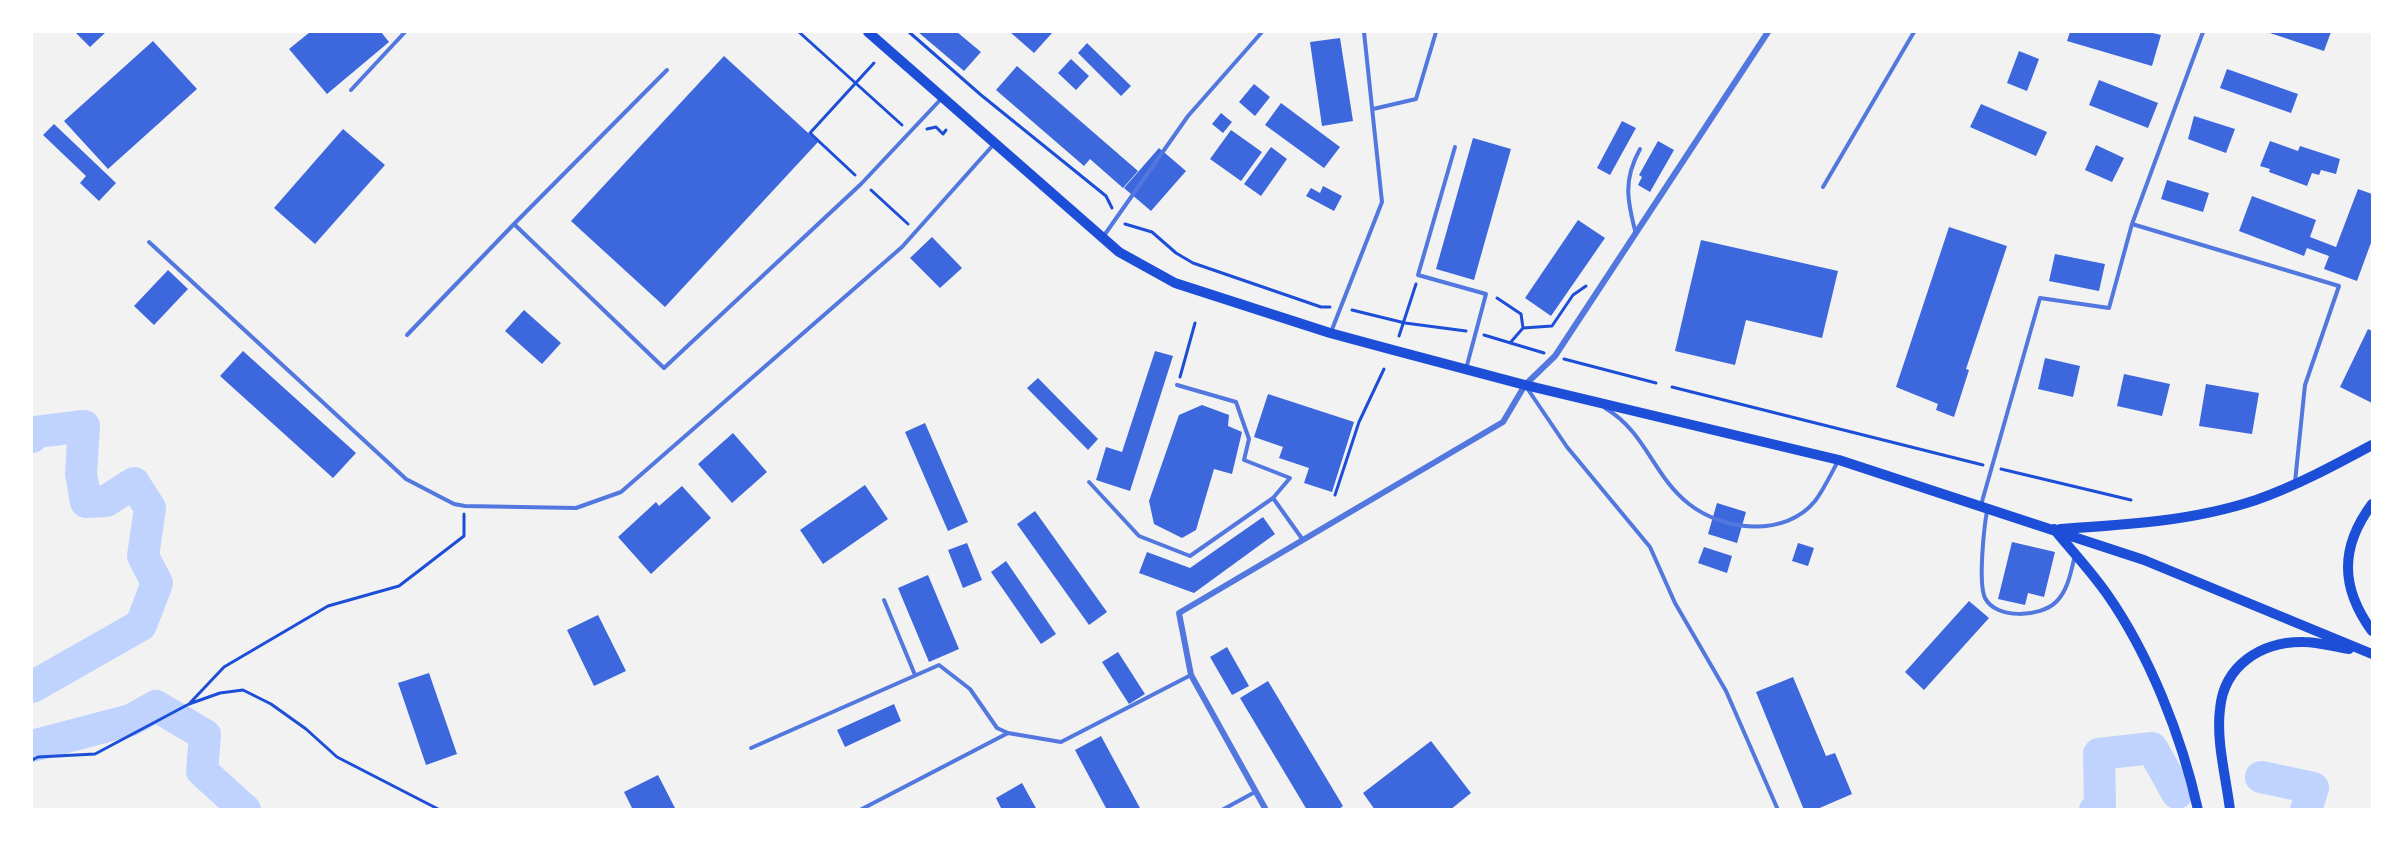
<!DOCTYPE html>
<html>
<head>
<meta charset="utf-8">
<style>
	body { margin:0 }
	#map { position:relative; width:2404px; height:841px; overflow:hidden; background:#f2f2f2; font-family:"Sofia Sans Condensed",sans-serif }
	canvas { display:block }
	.frame { position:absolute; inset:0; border:33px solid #fff; pointer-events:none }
</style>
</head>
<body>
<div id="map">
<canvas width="2404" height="841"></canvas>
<div class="frame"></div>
</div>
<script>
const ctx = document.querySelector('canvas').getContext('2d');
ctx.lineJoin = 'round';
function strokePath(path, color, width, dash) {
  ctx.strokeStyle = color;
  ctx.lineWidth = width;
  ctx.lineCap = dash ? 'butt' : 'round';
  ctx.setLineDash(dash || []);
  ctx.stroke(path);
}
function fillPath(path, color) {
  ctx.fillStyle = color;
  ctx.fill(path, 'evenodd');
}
const river = new Path2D(`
	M32 437 36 432 84 426 81 474 86 502 106 501 134 483 150 508 143 556 157 583 141 625 32 687
	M32 746 131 720 156 706 205 735 202 771 245 810
	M2261 777 2313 788 2306 810
	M2095 810 2100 804 2099 754 2152 748 2177 793`);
const building = new Path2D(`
	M75 32H106L90 47Z
	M310 32H381L389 42 327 94 289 49Z
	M918 32H957L981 52 964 71Z
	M1010 32H1053L1034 53Z
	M2070 32H2149L2161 35 2152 66 2067 41Z
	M2267 32H2331L2324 51Z
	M1340 38 1353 121 1322 126 1310 42Z
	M153 41 197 89 108 169 64 121Z
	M1087 43 1131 86 1121 96 1078 53Z
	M2019 51 2039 59 2027 91 2007 83Z
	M724 56 818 142 665 307 571 221Z
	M1071 59 1089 76 1076 90 1058 73Z
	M1017 66 1138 171 1123 188 1090 159 1084 166 996 90Z
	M2227 69 2298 94 2291 113 2220 88Z
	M2099 80 2158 103 2148 128 2089 105Z
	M1254 84 1270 97 1255 116 1239 102Z
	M1281 103 1340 147 1324 168 1265 125Z
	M1981 104 2047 132 2036 156 1970 127Z
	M1221 113 1232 122 1223 133 1212 124Z
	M2194 116 2235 129 2226 153 2188 139Z
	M1622 121 1636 128 1610 175 1597 168Z
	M54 124 116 183 99 201 80 183 86 176 43 135Z
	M343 129 385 165 315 244 274 208Z
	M1231 130 1262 152 1241 181 1210 159Z
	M1473 138 1511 149 1474 280 1436 269Z
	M1658 141 1674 150 1650 192 1638 185 1642 177 1639 175Z
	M2270 141 2298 151 2300 146 2340 159 2336 174 2321 170 2319 175 2312 173 2307 186 2269 172 2270 169 2260 166Z
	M2096 145 2124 158 2112 182 2085 170Z
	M1271 147 1287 159 1261 196 1244 184Z
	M1159 148 1186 171 1151 211 1124 188Z
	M2167 180 2209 193 2203 212 2161 199Z
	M1323 186 1342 196 1334 211 1306 196 1311 188 1320 193Z
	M2358 189 2372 194V240L2357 281 2324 269 2329 256 2307 248 2304 256 2239 231 2252 196 2316 220 2310 237 2336 247Z
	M1578 220 1605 238 1551 316 1525 298Z
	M1949 227 2007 246 1966 369 1969 370 1954 417 1936 410 1938 404 1896 387Z
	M932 237 962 268 940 288 910 258Z
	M1701 240 1838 271 1822 338 1746 320 1735 365 1675 351Z
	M2055 254 2105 264 2099 291 2049 281Z
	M168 270 188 289 154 325 134 306Z
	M524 310 561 343 542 364 505 331Z
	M2368 329 2372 331V403L2340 387Z
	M243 351 356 453 333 478 220 376Z
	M1155 351 1173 356 1130 491 1096 480 1106 447 1122 452Z
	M2045 358 2080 366 2073 397 2038 389Z
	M2124 374 2170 384 2162 416 2117 406Z
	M1038 378 1098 439 1088 450 1027 388Z
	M2206 384 2259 393 2252 434 2199 426Z
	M1268 394 1354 422 1332 492 1304 483 1309 468 1279 458 1283 447 1254 437Z
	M1202 405 1229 415 1228 426 1242 432 1232 474 1214 469 1196 530 1182 538 1154 524 1149 501 1179 415Z
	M925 423 968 522 948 531 905 432Z
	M733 433 767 472 732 503 698 464Z
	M865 485 888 519 823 564 800 530Z
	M682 486 711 518 651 574 618 537 656 502 659 506Z
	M1717 503 1746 512 1737 543 1708 534Z
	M1035 511 1107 612 1089 625 1017 524Z
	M1263 517 1275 534 1194 593 1139 573 1147 552 1190 568Z
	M2012 542 2055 552 2044 597 2028 593 2025 605 1998 599Z
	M967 543 982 580 963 588 948 550Z
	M1798 543 1814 548 1808 566 1792 561Z
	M1704 547 1732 556 1727 573 1698 563Z
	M1006 561 1056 634 1041 644 991 572Z
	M928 575 959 649 929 662 898 588Z
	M1969 601 1989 618 1924 690 1905 672Z
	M598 615 626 671 594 686 567 630Z
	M1227 647 1249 686 1232 695 1210 657Z
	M1118 652 1145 694 1129 704 1102 662Z
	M429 673 457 754 426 765 398 683Z
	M1793 677 1826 756 1835 753 1852 794 1815 810H1804L1756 692Z
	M1268 681 1343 806 1338 810H1307L1240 698Z
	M894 704 901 721 845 747 837 730Z
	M1101 736 1141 810H1107L1075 750Z
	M1431 741 1471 793 1450 810H1375L1363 793Z
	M658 775 676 810H633L624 792Z
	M1022 783 1037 810H1002L996 798Z`);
const path = new Path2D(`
	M799 32 902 125
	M909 32 981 95 1106 196 1112 208
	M927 129 936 127 943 134 946 130
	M855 175 810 133 874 63
	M871 190 908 224
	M1125 224 1152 232 1176 253 1193 263 1321 307H1330
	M1497 298 1521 314 1523 328 1510 343
	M1352 310 1405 323 1466 331
	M1523 328 1552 326 1573 295 1586 286
	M1484 335 1544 353
	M1399 336 1416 284
	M1564 359 1656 383
	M1180 377 1195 323
	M1672 387 1983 465
	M2001 469 2131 500
	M1335 495 1359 422 1384 369
	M190 703 224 667 328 606 399 586 464 536V514
	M32 760 38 757 95 754 189 704 220 693 243 690 271 704 306 729 337 757 440 810`);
const service = new Path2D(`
	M667 70 514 224 664 368 861 184 942 98
	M351 90 405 32
	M1373 109 1416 99 1436 32
	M1455 147 1418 275 1486 294 1466 369
	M1823 187 1914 32
	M2132 224 2203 32
	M1636 234C1627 200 1623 180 1640 149
	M1103 237 1188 116 1262 32
	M149 242 406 479 454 504 465 506 576 508 621 492 902 247 994 144
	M1331 332 1382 202 1364 32
	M407 335 514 224
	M1177 385 1236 402 1249 439 1244 460 1290 478 1273 498
	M1527 388 1567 447 1650 547 1675 603 1726 691 1778 810
	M1605 408C1646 432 1653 476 1689 504 1723 531 1785 538 1815 501 1824 489 1831 474 1838 461
	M1089 482 1139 536 1190 556 1273 498 1303 540
	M1981 505 2040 298 2109 308 2132 224 2339 286 2305 385 2295 482
	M1987 511C1984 528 1978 583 1985 598 1996 620 2041 617 2056 602 2068 590 2071 572 2075 555
	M884 600 915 675
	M751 748 939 665 970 689 997 728 1008 733 1061 742 1191 675
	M860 810 1008 733
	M1222 810 1255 792`);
const minor = new Path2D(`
	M1266 810 1191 675 1179 613 1503 422 1525 385 1555 356 1768 32`);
const secondary = new Path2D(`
	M868 32 1119 252 1175 283 1330 333 1393 350 1525 385 1839 460 2144 560 2372 654
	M2372 504C2340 547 2340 587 2372 631
	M2054 529C2072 551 2091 571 2107 594 2149 654 2182 737 2198 810
	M2060 529C2126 525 2193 521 2256 500 2296 486 2335 465 2372 445
	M2230 810C2226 777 2216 741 2220 709 2224 665 2262 641 2304 642 2319 642 2334 647 2349 649`);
strokePath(river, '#bfd3fe', 32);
fillPath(building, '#3d67dc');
strokePath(path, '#1d4ed8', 3);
strokePath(service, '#5277de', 4);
strokePath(minor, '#5277de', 6);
strokePath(secondary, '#1d4ed8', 10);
</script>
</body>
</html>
